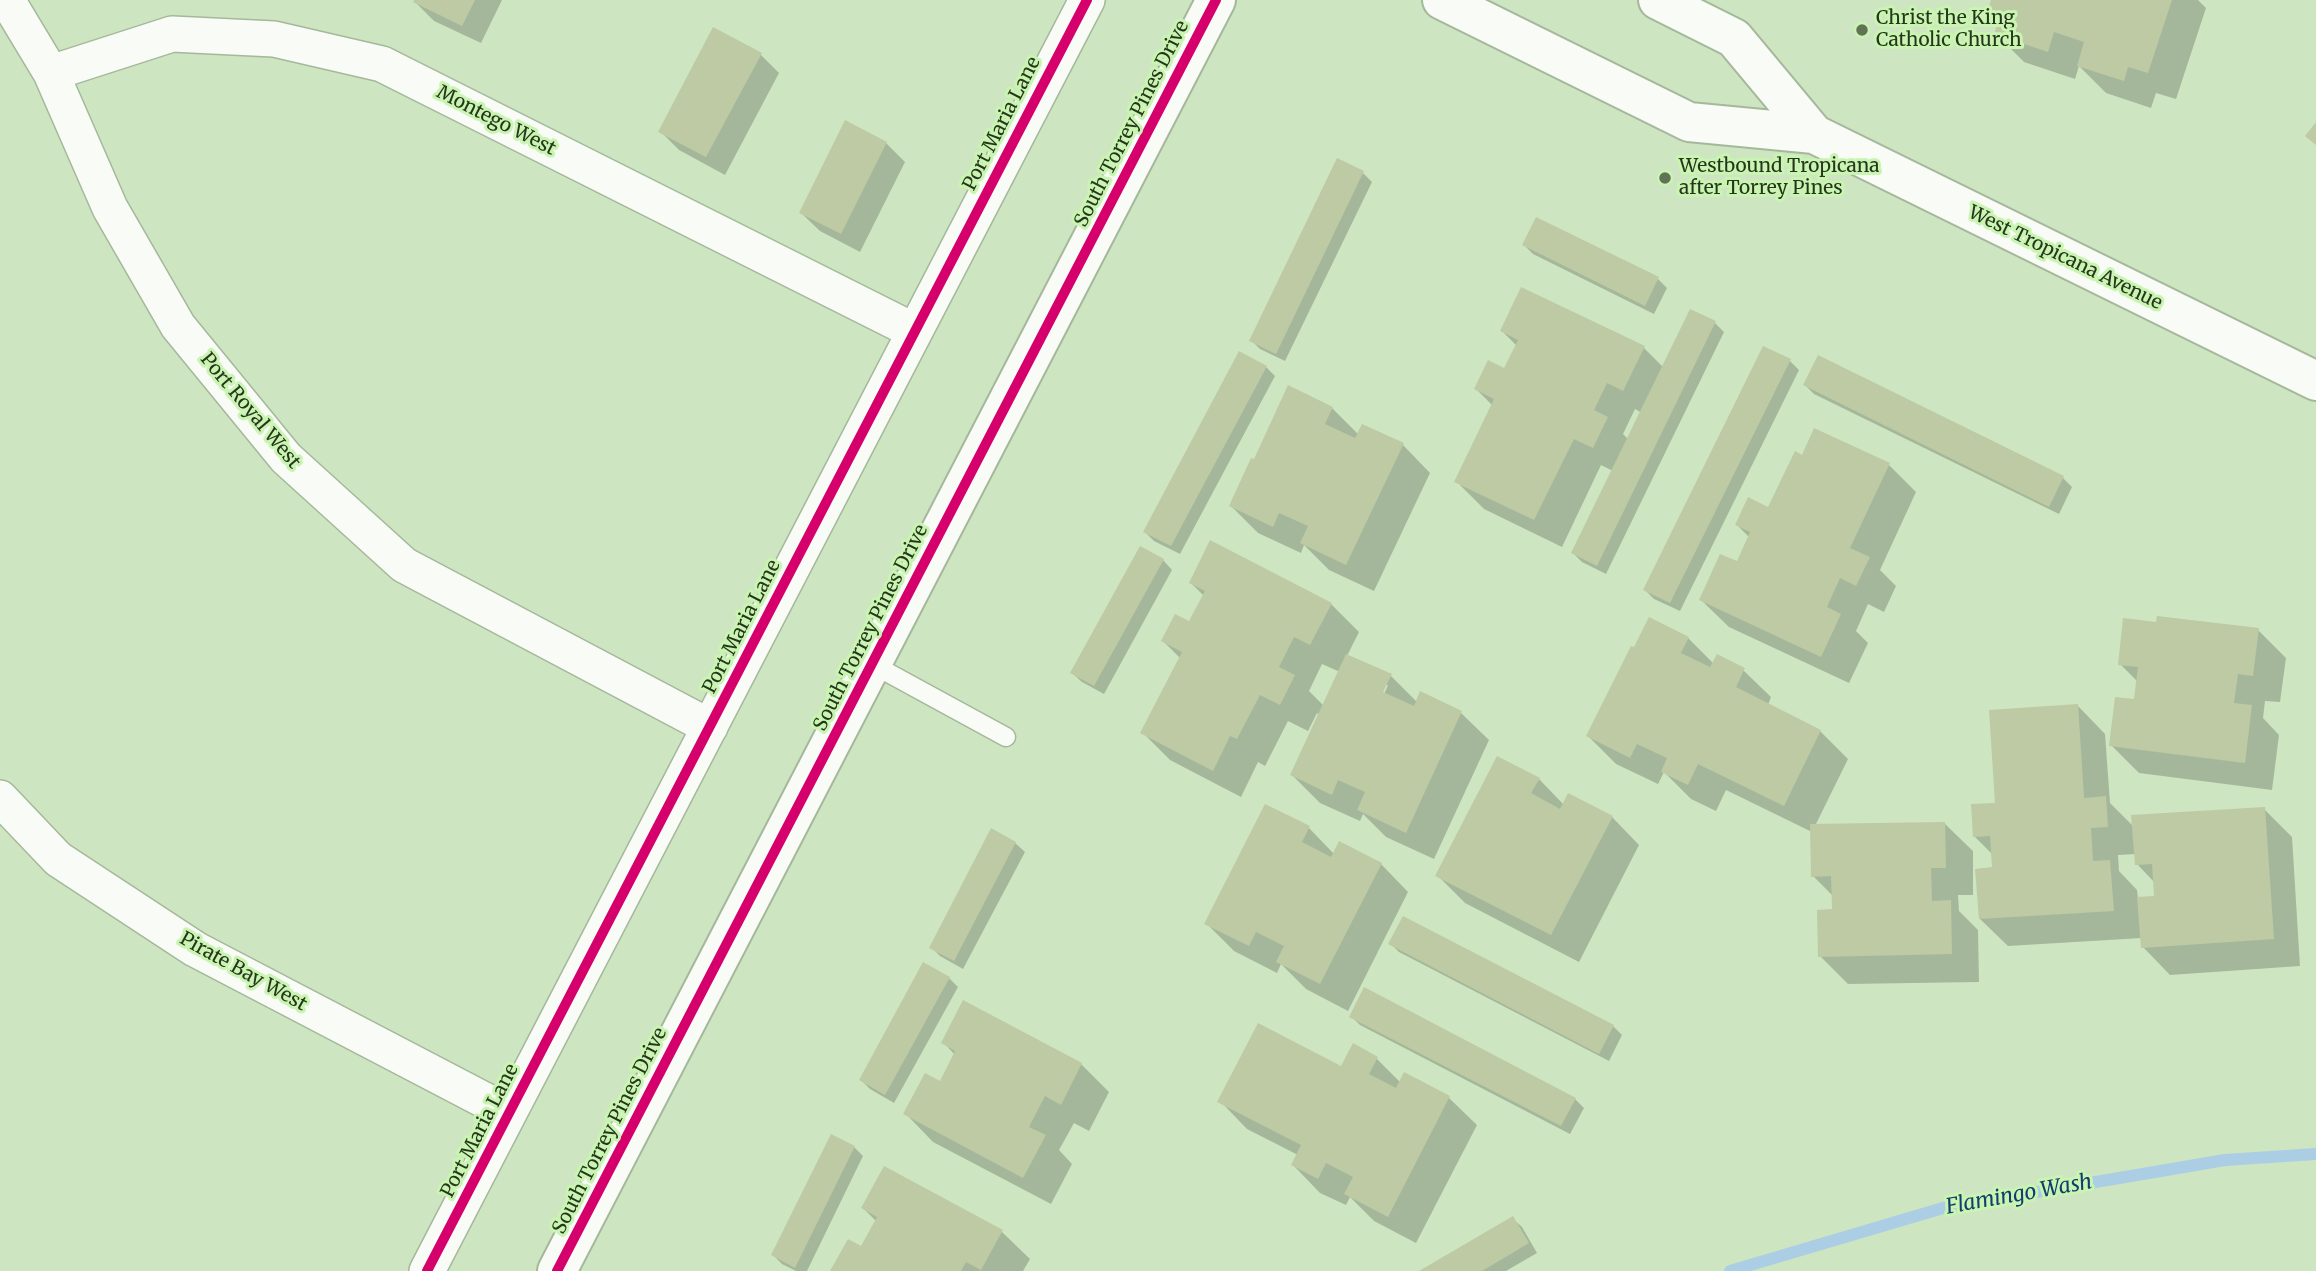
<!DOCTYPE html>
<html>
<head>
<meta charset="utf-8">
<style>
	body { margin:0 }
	canvas { display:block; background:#cde5c0 }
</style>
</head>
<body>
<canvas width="2316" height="1271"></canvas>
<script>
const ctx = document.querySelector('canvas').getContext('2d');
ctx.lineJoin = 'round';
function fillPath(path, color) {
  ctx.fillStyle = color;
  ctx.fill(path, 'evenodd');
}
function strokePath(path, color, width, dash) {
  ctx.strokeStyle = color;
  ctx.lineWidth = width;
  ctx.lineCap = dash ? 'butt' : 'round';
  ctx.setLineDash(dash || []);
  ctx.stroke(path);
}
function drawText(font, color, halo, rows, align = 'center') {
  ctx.font = font + ' Merriweather,serif';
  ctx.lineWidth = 6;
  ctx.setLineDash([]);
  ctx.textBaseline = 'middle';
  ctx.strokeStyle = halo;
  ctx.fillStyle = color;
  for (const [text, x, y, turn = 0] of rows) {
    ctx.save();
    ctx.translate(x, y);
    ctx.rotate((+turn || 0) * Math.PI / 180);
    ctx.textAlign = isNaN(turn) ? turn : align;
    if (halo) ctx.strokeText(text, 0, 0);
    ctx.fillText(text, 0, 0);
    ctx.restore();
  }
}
const shadow = new Path2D(`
	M416 0H502L481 43 434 21 415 2Z
	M1993 0H2198L2206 8 2176 99 2156 93 2151 108 2106 93 2079 66 2075 79 2024 62 1996 34 1998 28 1987 18Z
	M760 54 779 73 725 175 679 150 660 131Z
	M886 143 905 162 860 252 820 231 801 213Z
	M1363 173 1372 182 1285 361 1260 349 1251 340Z
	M1524 245 1658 279 1667 288 1654 314 1533 254Z
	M1691 311 1715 323 1724 332 1606 574 1582 562 1573 553 1613 471 1601 465 1562 547 1484 509 1456 481 1493 406 1476 389 1505 370 1517 346 1502 331 1644 348 1664 368ZM1635 409 1642 413 1629 440 1623 434Z
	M1819 357 2063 478 2072 487 2059 514 1814 394 1805 385Z
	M1790 361 1799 370 1680 611 1654 599 1645 590Z
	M1266 367 1275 376 1180 554 1154 541 1145 532Z
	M1332 408 1359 435 1403 445 1430 473 1374 591 1329 570 1304 545 1301 553 1258 533 1231 506Z
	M1802 457 1889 465 1916 492 1880 570 1896 586 1884 612 1868 604 1856 631 1868 643 1849 683 1729 627 1701 600 1738 564 1750 538 1737 525 1769 509Z
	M1163 560 1172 570 1104 694 1082 682 1072 673Z
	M1191 583 1331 604 1359 632 1347 656 1391 676 1417 702 1421 694 1461 713 1489 740 1434 859 1386 837 1363 814 1360 821 1320 803 1292 775 1320 715 1317 713 1308 731 1288 721 1265 766 1258 762 1241 797 1170 760 1143 733 1181 659 1163 641 1190 623 1204 596ZM1322 664 1340 672 1324 706 1309 691ZM1385 685H1388L1381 701 1378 699Z
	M1649 619 1688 638 1714 664 1743 670 1771 697 1768 705 1820 731 1848 759 1815 826 1945 824 1973 851V895H1958L1959 911 1978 930 1979 982 1848 984 1820 956 1833 911V896L1813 876 1812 832 1726 790 1716 811 1691 799 1664 772 1658 784 1616 764 1588 736Z
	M2258 630 2286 658 2280 702 2265 701 2263 718 2279 735 2272 790 2139 773 2111 745 2135 701 2138 682 2120 664Z
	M2078 706 2105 734 2110 803 2134 827 2264 809 2292 837 2300 966 2170 975 2143 947 2142 938 2008 946 1980 919 1994 869 1993 855 1975 837 1997 804ZM2136 854 2137 864 2155 883 2156 897 2138 899 2137 890 2119 871 2118 855Z
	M1539 779 1564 805 1612 817 1639 845 1579 962 1465 903 1437 875Z
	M1309 828 1334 854 1381 864 1408 892 1348 1011 1306 989 1281 964 1277 973 1234 951 1206 923Z
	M992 831 1015 843 1025 852 963 969 940 956 931 947Z
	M1390 943 1613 1026 1622 1035 1609 1061 1399 952Z
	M949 978 958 987 894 1103 870 1089 861 1080Z
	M964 1002 1081 1064 1109 1092 1089 1131 1074 1123 1059 1150 1072 1164 1051 1204 933 1142 906 1114 941 1083 955 1055 943 1042Z
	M1351 1016 1575 1099 1584 1108 1570 1134 1360 1025Z
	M1377 1059 1400 1082 1404 1074 1449 1098 1477 1125 1416 1243 1374 1221 1350 1197 1346 1205 1320 1193 1293 1165 1298 1155 1247 1129 1220 1101Z
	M854 1147 863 1156 807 1271H796L782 1264 773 1255Z
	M863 1208 1002 1232 1030 1259 1023 1271H832L862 1249 876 1221Z
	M1512 1218 1522 1227 1537 1253 1506 1271H1422Z`);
const stream = new Path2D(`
	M1730 1271 1943 1208 2225 1160 2316 1154`);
const building = new Path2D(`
	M414 0H475L462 26 413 2Z
	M1991 0H2172L2148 73 2128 67 2124 81 2077 66 2084 42 2054 32 2048 52 1994 34 1998 22 1985 18Z
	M713 27 762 53 706 157 658 132Z
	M845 120 887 142 841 234 799 213Z
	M2316 122V145L2305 136Z
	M1337 158 1364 171 1276 354 1249 341Z
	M1536 217 1659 277 1645 306 1522 245Z
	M1521 287 1645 346 1623 391 1607 383 1594 410 1608 417 1593 448 1574 439 1534 520 1454 482 1494 399 1474 389 1488 360 1504 368 1518 340 1500 331Z
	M1690 309 1716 321 1597 566 1571 553Z
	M1763 346 1791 359 1670 603 1643 590Z
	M1239 351 1267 366 1171 546 1143 532Z
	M1818 355 2064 476 2049 507 1803 385Z
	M1288 385 1333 407 1325 424 1355 438 1362 424 1404 443 1346 565 1300 543 1308 526 1279 513 1273 527 1229 506 1251 458 1254 459Z
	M1814 428 1890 463 1850 548 1870 557 1856 586 1840 578 1827 607 1841 614 1821 657 1699 600 1720 554 1737 561 1750 532 1735 525 1748 497 1768 507 1795 451 1802 455Z
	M1210 540 1332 603 1310 645 1294 637 1279 667 1295 675 1280 705 1260 695 1237 739 1230 736 1213 771 1140 733 1182 652 1161 641 1175 614 1189 621 1205 591 1189 583Z
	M1140 546 1164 559 1094 686 1070 673Z
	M2157 616 2259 628 2253 676 2238 674 2234 703 2252 705 2245 763 2109 746 2115 697 2134 699 2138 667 2118 665 2123 618 2156 622Z
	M1649 617 1689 637 1681 653 1710 667 1717 654 1745 668 1736 687 1821 730 1784 806 1698 764 1688 785 1661 772 1667 758 1637 744 1630 758 1586 736 1631 646 1634 647Z
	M1346 654 1392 674 1383 692 1414 706 1420 691 1462 711 1406 833 1357 810 1365 792 1338 780 1332 795 1290 775Z
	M2078 704 2084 798 2106 796 2108 827 2091 828 2093 861 2110 860 2114 911 1979 919 1975 869 1992 867 1990 836 1973 837 1971 804 1995 803 1989 710Z
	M1497 756 1540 778 1531 793 1560 809 1568 793 1613 816 1551 935 1435 876Z
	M1265 804 1310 826 1302 842 1331 857 1339 841 1382 863 1320 984 1276 962 1284 946 1256 932 1249 946 1204 924Z
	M2265 807 2274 939 2141 948 2137 897 2154 896 2152 864 2135 865 2131 815Z
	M1945 822 1946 868H1931L1932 901 1951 900 1952 954 1818 957 1817 910 1832 909 1831 876 1811 877 1810 824Z
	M991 828 1016 842 954 961 929 948Z
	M1403 916 1614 1025 1599 1054 1388 944Z
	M923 962 950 977 885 1095 859 1080Z
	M1364 987 1576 1098 1561 1126 1349 1017Z
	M963 1000 1082 1063 1061 1105 1045 1096 1029 1127 1046 1135 1023 1178 903 1114 925 1073 940 1081 955 1051 941 1043Z
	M1258 1023 1341 1066 1353 1043 1378 1057 1369 1074 1396 1088 1404 1072 1450 1096 1388 1217 1344 1194 1353 1177 1326 1163 1318 1179 1291 1165 1301 1145 1217 1102Z
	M831 1134 855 1146 795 1268 771 1255Z
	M884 1166 1003 1230 981 1270 966 1262 961 1271H830L848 1239 861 1246 877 1217 861 1208Z
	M1513 1216 1529 1243 1482 1271H1419Z`);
const service = new Path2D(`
	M872 664 1006 737`);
const minor = new Path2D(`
	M7 0 51 73 110 208 178 326 286 458 404 565 710 727
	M51 73 172 34 274 39 382 64 914 331
	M0 798 58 859 195 949 509 1113
	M427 1271 1087 0`);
const secondary = new Path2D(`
	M557 1271 1216 0`);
const primary = new Path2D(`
	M1442 0 1689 122 1814 134 2316 381
	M1658 0 1734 38 1814 134`);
const cycleway = new Path2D(`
	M427 1271 1087 0
	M557 1271 1216 0`);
const markers = [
	[1862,30,7,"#607355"],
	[1665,178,7,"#607355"]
];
const poiNames = [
	["Christ the King",1876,19],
	["Catholic Church",1876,41],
	["Westbound Tropicana",1679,167],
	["after Torrey Pines",1679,189]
];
const streetNames = [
	["Montego West",496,121,27],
	["Port Maria Lane",1002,124,-63],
	["South Torrey Pines Drive",1132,124,-63],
	["West Tropicana Avenue",2065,258,26],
	["Port Royal West",250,411,50],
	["Port Maria Lane",742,627,-63],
	["South Torrey Pines Drive",871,628,-63],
	["Pirate Bay West",243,972,29],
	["Port Maria Lane",480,1131,-63],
	["South Torrey Pines Drive",610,1131,-63]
];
const waterNames = [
	["Flamingo Wash",2019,1195,-10]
];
fillPath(shadow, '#0003');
strokePath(stream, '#accee5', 12);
fillPath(building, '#bdcaa4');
strokePath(service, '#a5b89b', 21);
strokePath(minor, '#a5b89b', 38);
strokePath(secondary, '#a5b89b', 42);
strokePath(primary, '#a5b89b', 42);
strokePath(service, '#f8fbf6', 18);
strokePath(minor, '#f8fbf6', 35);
strokePath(secondary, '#f8fbf6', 38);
strokePath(primary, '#f8fbf6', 38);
strokePath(cycleway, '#d6006c', 10);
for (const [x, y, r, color] of markers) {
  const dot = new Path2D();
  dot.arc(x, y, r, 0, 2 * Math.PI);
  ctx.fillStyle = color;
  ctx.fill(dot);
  strokePath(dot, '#c9f4b1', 2.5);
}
drawText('19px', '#26361c', '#c9f4b1', poiNames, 'left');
drawText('19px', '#26361c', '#c9f4b1', streetNames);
drawText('italic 21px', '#113d6f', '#c9f4b1', waterNames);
</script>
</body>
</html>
